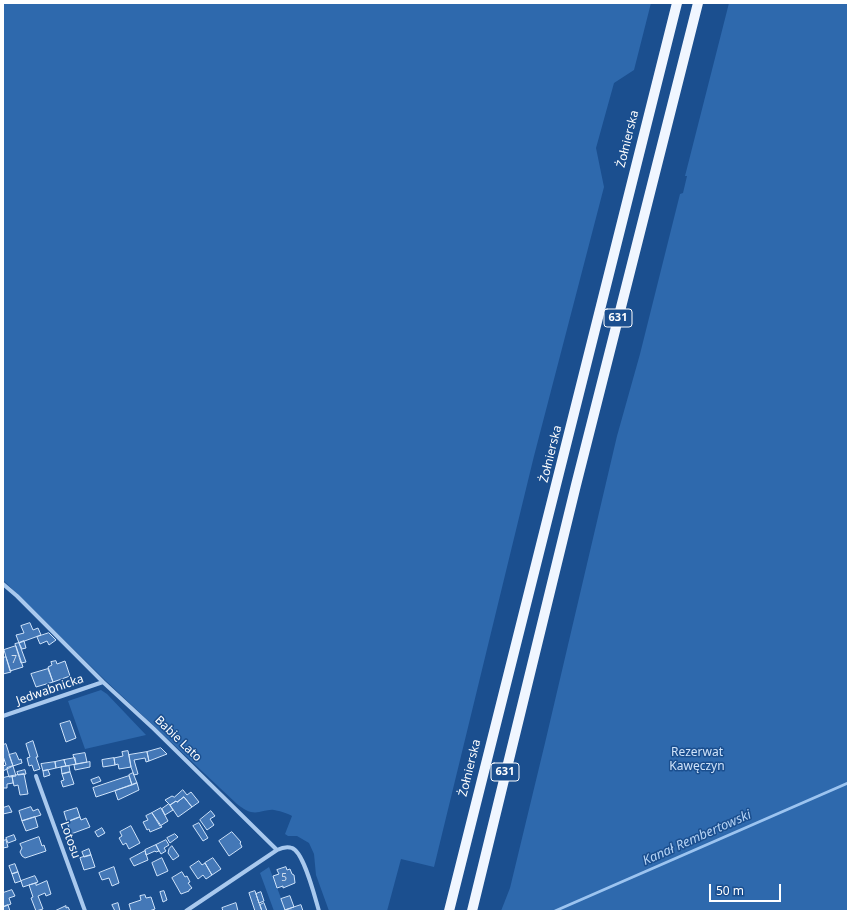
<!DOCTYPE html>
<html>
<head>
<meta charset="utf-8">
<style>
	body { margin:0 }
	#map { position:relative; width:851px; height:914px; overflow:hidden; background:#1b4f8f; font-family:"Noto Sans",sans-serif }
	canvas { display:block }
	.frame { position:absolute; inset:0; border:4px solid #fff; pointer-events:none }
	.scale { position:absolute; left:709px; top:884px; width:72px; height:18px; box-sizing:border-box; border:2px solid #fff; border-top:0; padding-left:5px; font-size:12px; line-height:14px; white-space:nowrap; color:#fff; -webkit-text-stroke:3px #1b4f8f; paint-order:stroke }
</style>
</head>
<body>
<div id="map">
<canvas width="851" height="914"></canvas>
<div class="frame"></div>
<div class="scale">50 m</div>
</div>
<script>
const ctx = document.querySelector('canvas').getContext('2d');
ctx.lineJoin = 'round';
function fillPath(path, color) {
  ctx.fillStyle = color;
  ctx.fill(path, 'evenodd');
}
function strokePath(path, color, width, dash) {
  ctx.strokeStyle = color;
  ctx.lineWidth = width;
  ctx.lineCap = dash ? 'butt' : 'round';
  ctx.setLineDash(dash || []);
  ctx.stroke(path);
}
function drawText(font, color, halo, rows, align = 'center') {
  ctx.font = font + ' "Noto Sans",sans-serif';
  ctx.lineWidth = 3;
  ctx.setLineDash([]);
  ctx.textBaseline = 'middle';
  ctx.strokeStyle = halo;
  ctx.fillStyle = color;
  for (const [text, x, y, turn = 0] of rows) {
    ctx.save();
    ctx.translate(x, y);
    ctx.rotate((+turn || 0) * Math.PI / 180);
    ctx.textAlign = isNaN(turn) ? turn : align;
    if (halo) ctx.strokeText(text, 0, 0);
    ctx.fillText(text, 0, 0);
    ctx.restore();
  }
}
const green = new Path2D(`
	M3 3H651L634 70 614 83 596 148 604 187 534 456 434 867 401 859 387 911H329L316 875 314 854 309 843 297 836H288L285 834 292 816C290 814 276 810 274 810 266 809 259 814 251 812 246 811 241 807 237 804L106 681 3 580Z
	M729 3H848V911H501L510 888 545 743 617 436 640 354 680 194 683 193 687 176H685Z
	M101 690 107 694 146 735 85 749 68 701Z
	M269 867 286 911H274L260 873Z`);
const stream = new Path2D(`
	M555 911 848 783`);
const building = new Path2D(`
	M30 623 33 630 38 628 41 635 19 643 16 635 24 633 21 626Z
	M49 633 56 640 49 645 47 641 40 644 37 637Z
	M24 641 26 648 22 649 19 643Z
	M19 643 26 662 21 663 15 644Z
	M16 646 23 667 10 671 4 650Z
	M6 657 11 672 3 674V658Z
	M56 661 57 664 65 661 70 676 53 682 48 667 52 665 51 662Z
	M48 669 53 682 36 687 31 674Z
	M70 721 76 738 66 742 60 724Z
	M33 741 38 757H36L40 769 34 771 32 765 29 766 27 758 30 757 26 744Z
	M6 744 13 766 3 771V766L6 765 3 756V745Z
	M161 748 167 754 149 761 147 752Z
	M128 751 131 767 119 769 118 764 115 765 114 758 123 756 122 752Z
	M147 752 149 761 146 762 145 758 134 760 138 774 134 775 131 767 129 755Z
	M16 753 19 760 21 759 22 763 13 766 9 755Z
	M85 753 87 762 76 764 73 755Z
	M75 758 76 764 66 766 64 760Z
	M114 758 115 765 103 767 102 760Z
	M64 760 66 766 56 768 55 762Z
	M55 762 56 768 43 771 41 764Z
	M90 762V767L75 770 74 765Z
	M13 766 16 776 9 777 7 770V768Z
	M69 766 70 772 62 774 61 767Z
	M25 770 26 774 18 775 17 772Z
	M48 770 50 775 44 777 43 771Z
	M70 772 74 784 63 787 61 781 64 780 62 774Z
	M133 773 137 783 132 785 129 775Z
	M24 774 28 794 20 795 18 785 14 786 12 776Z
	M12 776 13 783 7 784V788H3V778Z
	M129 776 132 785 96 797 93 788Z
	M99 777 101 781 93 784 91 780Z
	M137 783 139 790 118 800 115 791Z
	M183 790 187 795 191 792 199 802 192 807 184 797 177 802 176 801 170 805 165 800 172 796 174 797Z
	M184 797 192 807 178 817 170 805 176 801 177 802Z
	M169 804 173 810 165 815 162 809Z
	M9 806 12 812 3 814V808Z
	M31 807 33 811 38 809 41 815 22 821 19 811Z
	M77 808 80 817 67 822 64 812Z
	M161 808 168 821 160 826 152 813Z
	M211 811 215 816 210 819 214 825 207 830 200 820Z
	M152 813 162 827 150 832 149 829 147 830 143 822 148 820 146 816Z
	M35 817 38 827 26 831 22 821Z
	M80 817 81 820 86 818 90 827 71 834 67 822Z
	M199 823 208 838 203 841 193 826Z
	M131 826 140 843 129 849 126 843 123 845 119 838 122 836 120 832Z
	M102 828 105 833 98 837 95 832Z
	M232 832 241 842 240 843 242 847 229 856 219 841Z
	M175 834 178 837 170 843 167 838Z
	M14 835 16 840 8 843 6 838Z
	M39 837 42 846 44 845 46 851 25 858 22 856 20 852 22 848 20 844Z
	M6 840 8 847 3 848V841Z
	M166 840 169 845 164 848 166 851 161 854 156 845Z
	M156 845 159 851 156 852 155 851 146 855 145 850Z
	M172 846 179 856 173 860 168 853 169 849Z
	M89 849 91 855 84 857 82 852Z
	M145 851 148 860 134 866 130 859Z
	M91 855 95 867 84 870 80 858Z
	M162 858 168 871 157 876 152 863Z
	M213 858 221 869 212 875 205 863Z
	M199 861 202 865 205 863 212 875 206 879 203 875 198 879 190 867Z
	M15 864 18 872 12 874 9 866Z
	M114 867 119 883 112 886 109 878 102 880 99 873Z
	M286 867 287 870 290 869 292 874 294 875 295 883 283 888V886L277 888 273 876 279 874 277 870Z
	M18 872 21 881 15 883 12 874Z
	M182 872 185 877 187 876 190 882 188 883 192 888 189 890V891L181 894 172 878Z
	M35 876 38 882 23 887 21 881Z
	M47 881 51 894 46 896 45 893 38 896 43 909 36 911 31 898 33 897 29 885 36 883V885Z
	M12 890 15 896 9 898 11 904 3 907V893Z
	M164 891 167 900 163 902 160 892Z
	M255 891 259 903 262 911H255L249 893Z
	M261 892 264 901 259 903 256 894Z
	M145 895 146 898 151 897 155 909 149 911H131L129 904 141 900 140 896Z
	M290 896 294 907 285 910 281 899Z
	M118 903 120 911H115L112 905Z
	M236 903 238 911H223L222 908Z
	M264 903 267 911H262L260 905Z
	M8 905 10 911H3V907Z
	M301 905 303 911 285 910Z
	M66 906V908L68 907 70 911H55Z`);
const street = new Path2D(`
	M3 584 17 596 103 682 154 729 277 850
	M3 716 103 682
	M36 776 85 911
	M186 911 277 850C281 848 287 846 292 848 304 852 315 898 319 911`);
const primary = new Path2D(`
	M449 911 677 3
	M472 911 576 485 698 3`);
const numberNames = [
	["7",14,660],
	["5",284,878]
];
const shields = [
	[618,318,28],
	[505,772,28]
];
const shieldNames = [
	["631",618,318],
	["631",505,772]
];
const streetNames = [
	["Żołnierska",628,139,-76],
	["Żołnierska",551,454,-76],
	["Jedwabnicka",50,690,-19],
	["Babie Lato",178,739,44],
	["Żołnierska",470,768,-76],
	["Lotosu",70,840,70]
];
const parkNames = [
	["Rezerwat",697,753],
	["Kawęczyn",697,767]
];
const waterNames = [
	["Kanał Rembertowski",697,838,-24]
];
fillPath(green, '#2e69ad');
strokePath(stream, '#9cc4f0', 3);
fillPath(building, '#4478b7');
strokePath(building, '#cfe3fa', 1);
strokePath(street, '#a9c9ee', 4);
strokePath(primary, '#f0f6ff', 10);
drawText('10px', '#d0dded', null, numberNames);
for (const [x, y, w] of shields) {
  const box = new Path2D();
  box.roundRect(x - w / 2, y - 9, w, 18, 3);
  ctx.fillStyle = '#1b4f8f';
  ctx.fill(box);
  strokePath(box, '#fff', 1);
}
drawText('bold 11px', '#fff', null, shieldNames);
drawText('12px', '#fff', '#1b4f8f', streetNames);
drawText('12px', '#cfe3fa', '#1b4f8f', parkNames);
drawText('italic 13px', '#b5d3f5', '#1b4f8f', waterNames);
</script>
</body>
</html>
